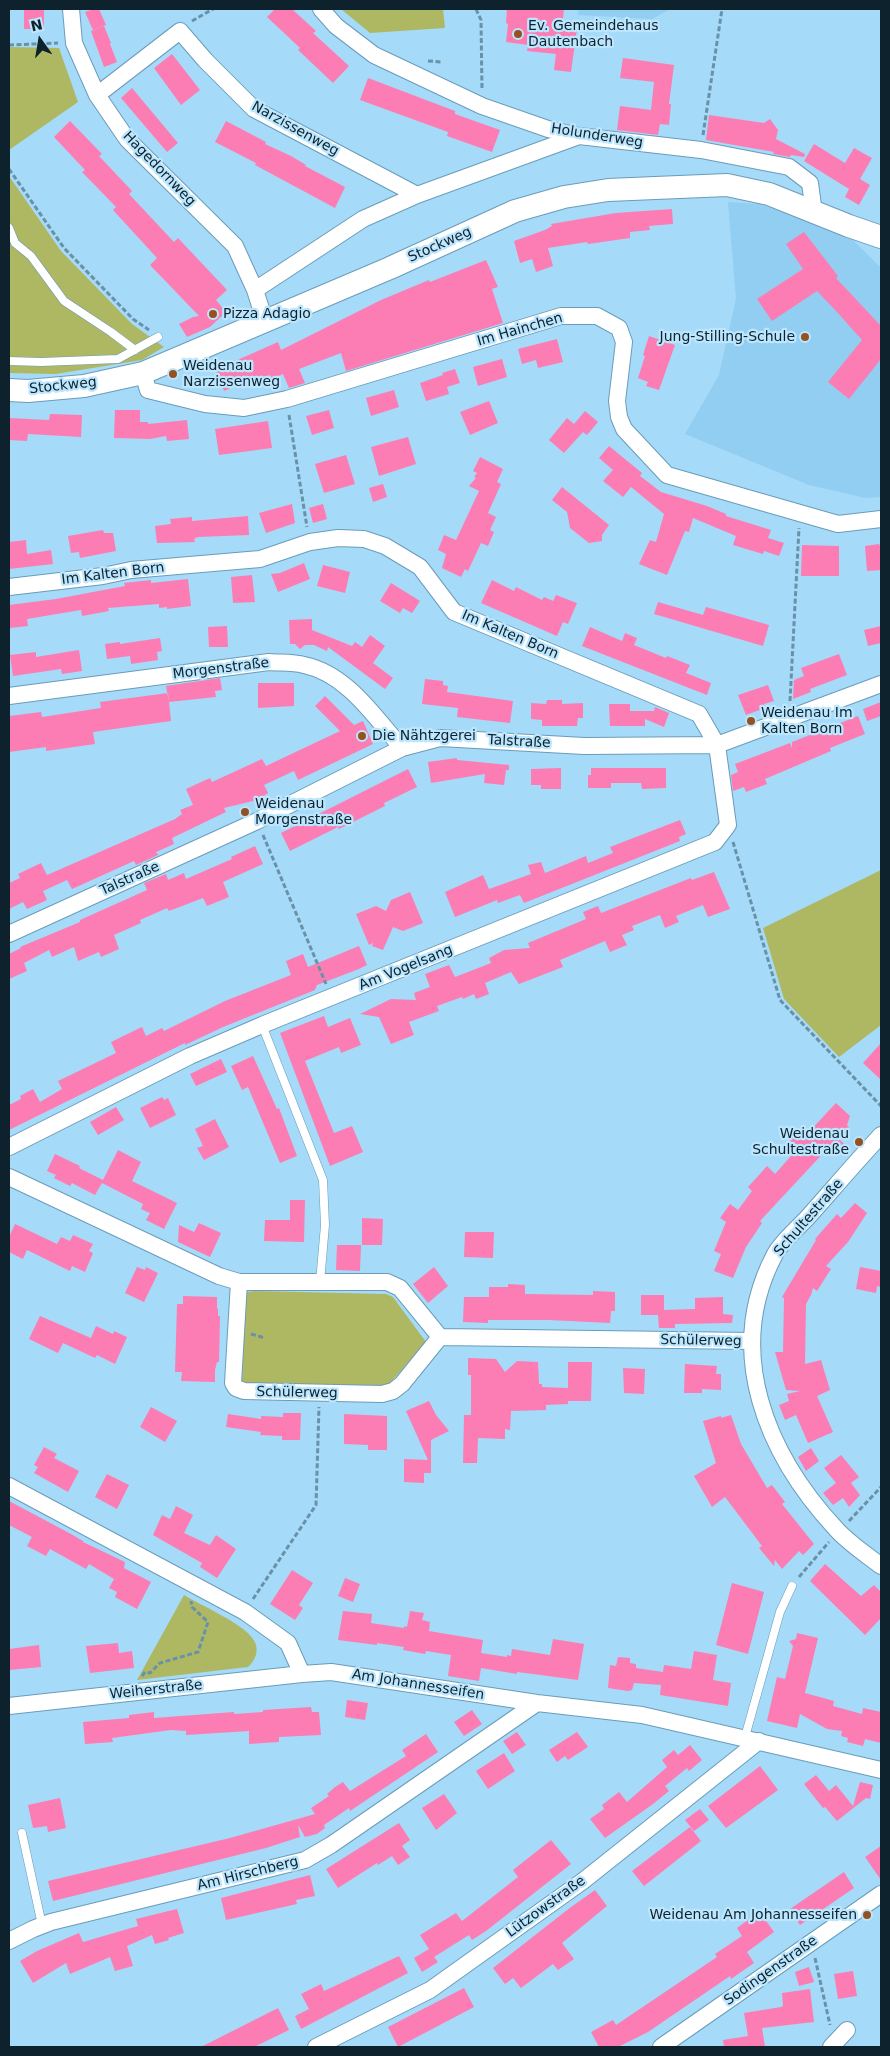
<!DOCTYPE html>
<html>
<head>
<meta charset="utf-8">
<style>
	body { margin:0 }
	#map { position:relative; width:890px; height:2056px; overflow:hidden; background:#a6daf9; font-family:"DejaVu Sans",sans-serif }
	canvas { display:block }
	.frame { position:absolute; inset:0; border:10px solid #0d222d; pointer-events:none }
	.north { position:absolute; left:15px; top:15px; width:50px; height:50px; -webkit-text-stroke:4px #bce6fe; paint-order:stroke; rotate:347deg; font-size:14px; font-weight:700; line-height:20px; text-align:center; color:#0d222d }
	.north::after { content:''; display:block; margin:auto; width:18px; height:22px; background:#0d222d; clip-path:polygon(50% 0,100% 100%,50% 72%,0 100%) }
</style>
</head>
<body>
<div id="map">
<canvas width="890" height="2056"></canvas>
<div class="frame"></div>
<div class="north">N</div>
</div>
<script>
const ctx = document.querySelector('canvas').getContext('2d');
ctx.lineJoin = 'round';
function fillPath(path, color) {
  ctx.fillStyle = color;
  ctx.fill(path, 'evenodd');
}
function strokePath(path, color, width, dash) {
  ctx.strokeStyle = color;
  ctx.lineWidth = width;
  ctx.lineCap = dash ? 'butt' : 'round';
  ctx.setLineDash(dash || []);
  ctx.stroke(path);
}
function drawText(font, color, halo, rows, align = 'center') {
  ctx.font = font + ' "DejaVu Sans",sans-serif';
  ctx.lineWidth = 4.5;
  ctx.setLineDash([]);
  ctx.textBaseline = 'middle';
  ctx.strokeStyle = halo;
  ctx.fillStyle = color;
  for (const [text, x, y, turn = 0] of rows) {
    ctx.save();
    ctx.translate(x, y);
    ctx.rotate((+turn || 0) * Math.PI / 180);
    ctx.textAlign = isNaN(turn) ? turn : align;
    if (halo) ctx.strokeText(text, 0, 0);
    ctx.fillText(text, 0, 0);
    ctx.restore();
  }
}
const built = new Path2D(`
	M579 9H670L652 19 578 15Z
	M728 202 759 204 847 234 881 268V497L865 498 809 485 685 434 719 375 736 299Z`);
const green = new Path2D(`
	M341 9H443L445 28 370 33Z
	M9 47 59 48 78 102 9 150Z
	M9 176 61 251 132 324 164 347 142 360 56 374 9 373Z
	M881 870V1025L839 1057 784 999 763 928Z
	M255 1291 386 1294 393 1297 426 1342 390 1383 380 1386 247 1384 242 1381 245 1299 247 1292Z
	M184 1595C200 1605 244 1624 253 1639 260 1649 256 1660 248 1667L137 1680Z`);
const building = new Path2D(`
	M24 9H44V29H24Z
	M94 9H99L106 25 93 30 85 12Z
	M275 9H292L316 31 313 33 349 66 333 83 298 50 300 48 267 17Z
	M507 9H564L562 26 577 28 571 72 554 70 556 54 527 51 528 45 506 42 508 24 506 23Z
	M104 26 111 43 108 45 110 44 117 62 104 67 91 31Z
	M172 54 200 90 181 105 154 68Z
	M623 58 674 65 669 104H671L669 125 660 124 658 135 617 130 620 106 651 110 654 82 620 78Z
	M368 78 455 111V114L500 130 492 152 447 136 448 132 360 100Z
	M132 88 178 143 167 152 121 98Z
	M709 115 764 123 770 119 778 130 776 139 805 154 804 157 791 155 790 157 773 154 774 152 706 140Z
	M70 121 102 154 99 156 132 191 129 194 174 242 178 238 227 290 216 300 226 312 210 327 187 337 179 324 193 317 199 316 150 265 157 258 113 210 116 207 82 172 85 170 54 137Z
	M226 121 266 142 265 144 291 156 306 165 305 166 345 187 335 208 255 165 256 163 215 142Z
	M814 144 845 163 854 148 872 158 860 179 870 185 859 205 845 197 849 189 804 161Z
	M672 209 673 224 649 226 650 230 630 232V238L588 244 587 242 548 248 553 266 536 272 532 259 520 263 514 241 545 230 552 226 551 224 616 213Z
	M804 232 838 276 836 278 881 326V359L849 399 828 382 862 340 837 312 817 291 772 321 757 299 803 269 786 244Z
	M486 260 498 287 492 289 503 323 346 371 341 353 299 369 305 383 289 388 283 374 272 379 270 375 250 383 249 380 224 391 215 370 278 342 281 350 381 300 429 280 430 282Z
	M649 336 675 345 659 390 646 386 648 382 638 378 645 356 643 355Z
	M557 339 563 362 538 368 536 360 522 364 518 349Z
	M502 359 507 377 478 386 473 367Z
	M455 369 460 383 447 387 449 394 426 401 420 383 443 375 442 373Z
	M394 390 399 407 371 416 366 398Z
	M489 401 498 423 470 435 460 412Z
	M115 410H140V422H148V424L187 420 189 439 167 441 166 436 150 439 114 438Z
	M329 410 334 428 312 435 306 416Z
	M585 411 598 422 587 435 583 432 564 453 549 440 567 418 574 424Z
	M50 414 82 415 81 437 28 434 27 441 9 440V418L49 420Z
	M268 421 272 448 219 455 215 429Z
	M408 437 416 464 379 476 371 447Z
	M609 446 642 473 640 476 661 492 707 506 726 514V516L771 530 768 538 784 543 779 556 764 551 763 554 733 545 736 536 693 518 689 532 685 531 667 575 639 564 650 540 656 542 664 514 631 487 623 497 603 481 613 470 599 458Z
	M346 455 355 484 324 493 315 464Z
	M480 457 503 469 497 482 501 484 488 513 496 517 490 530 494 532 488 546 481 543 468 571 465 569 461 577 442 568 446 554 438 550 444 535 456 540 479 491 469 486 476 478 474 477 477 473 473 471Z
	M383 484 387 497 373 502 369 488Z
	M562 487 609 525 602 535V541L589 543 570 528 567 512 552 500Z
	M292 504 295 523 266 533 259 513Z
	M323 504 327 519 313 523 309 508Z
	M248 516 249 535 198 537 194 539 195 542 157 543 155 526 171 524 170 519 192 517V521Z
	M103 530 104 533H113L116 551 80 558 79 552 71 553 68 536Z
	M26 540 27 554 51 550 53 564 9 569V542Z
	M879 544 881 548V570L867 571 865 546Z
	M802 545 839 546V576H801Z
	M304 563 310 579 278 592 271 574 280 573Z
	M323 565 350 572 345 593 317 586Z
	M252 575 255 602 233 603 231 577Z
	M188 579 191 606 167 609V607L159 608V604L108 608 109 611 82 616 81 610 27 619 28 626 9 628V605L56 599 125 586 124 583 151 580V583Z
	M492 580 514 591 516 587 542 600 544 597 553 601 556 595 577 603 568 624 563 622 557 636 481 603Z
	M391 583 420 601 412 613 403 608 400 613 380 601Z
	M658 602 703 615 706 607 769 625 763 646 654 614Z
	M312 619V630L352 646 355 642 362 647 370 635 385 646 373 663 393 678 385 689 328 647 327 651 314 645H305L300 649 295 644H290L289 620Z
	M227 626 228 647H209L208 627Z
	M881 626V643L868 646 864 630Z
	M590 627 622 641 625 633 637 638 634 645 666 658 667 656 690 665 686 673 711 683 707 695 582 646Z
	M160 638 162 651 157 652 158 660 131 664 130 656 107 659 105 644 120 642V644Z
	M79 650 82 671 62 674 61 669 13 676 10 655 36 652V657Z
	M839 654 847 675 810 689 811 692 793 699 794 680 804 676 801 668Z
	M220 678 222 690 215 691 216 697 169 702 166 686Z
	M425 679 443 681V685L448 686 447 692 513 701 510 723 457 717 458 708 422 704Z
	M258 683H294V706L258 708Z
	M768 685 774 701 764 704 765 708 746 715 738 695Z
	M168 693 171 721 93 732 95 744 46 751V747L9 752V716L41 712 42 717 101 708 100 702Z
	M325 696 354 725 363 721 373 744 298 780 294 771 264 785 268 793 257 800 224 808 226 812 172 838 174 844 156 852 158 855 136 865 134 861 72 889 67 880 43 891 47 900 27 909 23 902 9 909V883L20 878 18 874 41 863 47 875 175 819 182 814 180 810 193 805 186 789 210 778 212 782 262 759 266 766 340 731 315 706Z
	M547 700H562V704L583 703V718H578L577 726H542V720L531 719V703L546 704Z
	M881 702V716L867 721 863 709Z
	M609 704H630V711H654L655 707 669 713 664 727 645 719V726H610Z
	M858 716 865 734 830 748 831 751 765 779 767 784 746 792 744 787 733 791 731 775 738 772 735 764 790 743 792 748V742Z
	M457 758V760L509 765V770H506L504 785 484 783 485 774 431 783 428 762Z
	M561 768V789H541V785H531V769Z
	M591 768H666V788L642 789 641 783H611V788H588V775H591Z
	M408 769 417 787 384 803 385 806 339 829 338 827 290 851 281 833Z
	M680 820 686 834 679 837 680 841 524 903 520 895 498 903 497 900 455 917 445 892 483 875 489 889 531 874 528 865 541 862 545 873 586 856 588 863 613 853 610 847Z
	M255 846 263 864 223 882 229 897 207 906 203 898 169 911 167 908 140 920 141 923 114 935 119 949 101 957 99 952 78 961 74 947 52 957 49 950 24 963 27 971 9 979V954L21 948 20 947 80 922V920L147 890 144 883 166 874 168 880 184 873 186 879 232 859 231 857Z
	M714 872 730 909 708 917 703 905 676 916 679 922 665 928 660 915 632 926 634 930 622 935 627 945 610 952 605 941 560 960 563 967 519 984 511 972 485 983 489 994 476 999 474 994 463 999 462 997 437 1006 439 1011 409 1022 414 1035 391 1044 379 1017 360 1014 391 999 416 1000 414 993 430 987 425 974 449 965 455 977 491 963 489 958 504 950 530 948 528 943 586 919 583 912 598 906 601 913 691 878 692 880Z
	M410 892 423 923 403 931 393 927 383 950 372 946 373 943 369 945 356 914 376 906 386 911 391 900Z
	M359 946 367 965 359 969 317 985 315 990 223 1027 185 1045V1043L9 1130V1105L21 1099 20 1096 33 1089 40 1102 62 1089 58 1081 116 1053 111 1042 142 1027 146 1036 162 1028 164 1031 225 1001 291 975 286 961 303 954 308 967Z
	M324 1016 328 1027 350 1018 361 1045 341 1053 339 1047 305 1061 334 1133 352 1126 363 1152 330 1166 280 1033Z
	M881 1043V1080L863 1063Z
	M253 1056 277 1109 279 1108 297 1156 280 1163 248 1087 242 1090 231 1066Z
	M221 1059 227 1072 196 1086 190 1074Z
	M162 1097 164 1100 168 1098 176 1115 150 1128 140 1108Z
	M836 1103 850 1116 847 1125 849 1127 838 1138 846 1146 836 1155 829 1147 760 1221 762 1223 746 1247 733 1278 714 1271 721 1254 714 1251 726 1222 720 1218 730 1204 738 1210 752 1191 748 1187 759 1175 767 1166 775 1174 798 1148 789 1140 799 1129 806 1135Z
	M116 1107 124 1120 98 1135 90 1122Z
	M215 1119 229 1147 204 1160 197 1148 203 1146 195 1129Z
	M118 1150 141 1162 132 1181 177 1203 164 1229 146 1220 150 1213 141 1209 143 1204 102 1183 95 1195 72 1183 70 1186 54 1178 56 1175 47 1171 55 1154 80 1166 79 1168 103 1180Z
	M290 1200H305L304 1242 264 1241 265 1220H290Z
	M855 1203 867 1213 848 1242 826 1266 831 1269 817 1291 813 1288 811 1295 806 1304 805 1364 821 1360 830 1390 817 1396 833 1432 808 1443 796 1415 785 1420 779 1405 789 1401 787 1394 800 1391 786 1390 775 1352H783L784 1298 782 1297 816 1240 815 1239 837 1214 841 1218Z
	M362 1218 383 1219 382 1245H362Z
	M199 1223 221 1233 210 1257 178 1242 179 1225 194 1232Z
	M15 1224 57 1244 61 1237 70 1241 73 1235 93 1244 89 1251 93 1253 85 1272 72 1266 70 1271 27 1250 23 1259 9 1252V1237Z
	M465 1232H494L493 1258 464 1257Z
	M337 1245H361L360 1271 336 1270Z
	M137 1267 145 1270 146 1267 158 1273 144 1302 125 1293Z
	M434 1267 448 1286 428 1303 413 1284Z
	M860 1267 881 1271V1287L877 1286 876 1293 856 1289Z
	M508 1284 525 1285V1294L593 1295V1291L615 1292V1311H611L610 1323 549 1320H488V1323L463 1322 464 1297H489V1287H508Z
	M641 1295H664V1310L695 1309V1298L723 1297V1314L733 1315 732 1323 675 1324V1328H659L658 1315H641Z
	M183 1296 217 1297V1308L218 1309V1316H220L219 1362H217L215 1370V1382L181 1381 182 1372H175L177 1304H183Z
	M40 1316 91 1338 96 1326 113 1334 114 1331 127 1337 115 1364 97 1355 95 1358 63 1343 58 1353 29 1339Z
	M468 1358 496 1359 505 1372 517 1361 538 1362 539 1384H542V1387L568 1388V1362H592L591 1401H568V1404L546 1405V1410L511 1411 510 1430 505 1429V1439L478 1438 477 1463H463L464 1415H471V1375H468Z
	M685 1364 717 1366 716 1374H721V1390L702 1389V1393H684Z
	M623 1368 645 1369 644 1394 624 1393Z
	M429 1401 436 1415 449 1431 431 1440V1473H424V1483L404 1482V1459L428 1460 406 1411Z
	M151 1407 177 1421 165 1442 140 1427Z
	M283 1413H301L300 1440H282V1436L260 1435 261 1432 226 1427 228 1414 261 1419V1416L283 1417Z
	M344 1414 387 1416V1450H368V1445L344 1444Z
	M731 1415 741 1444 767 1488 772 1485 785 1502 782 1504 814 1544 803 1555 799 1551 782 1569 775 1560 774 1566 759 1548 762 1546 725 1497 712 1507 694 1476 716 1463 703 1421 721 1416V1418Z
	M44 1447 57 1454 54 1458 79 1471 68 1492 34 1473 38 1467 34 1465Z
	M811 1448 819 1461 806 1471 798 1457Z
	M841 1455 859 1477 851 1483 860 1495 849 1507 843 1498 833 1505 823 1493 836 1483 824 1468Z
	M107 1474 129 1485 117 1509 95 1497Z
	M9 1501 71 1534 83 1541V1542L125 1562 124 1568 151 1582 137 1609 115 1597 117 1592 109 1588 114 1579 89 1564 86 1569 50 1549 46 1556 27 1546 32 1537 9 1525Z
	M176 1506 193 1515 184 1533 210 1545 216 1535 236 1549 217 1578 200 1567 202 1563 153 1535 162 1515 170 1519Z
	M825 1564 861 1596 874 1585 881 1592V1618L865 1635 810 1581Z
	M292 1570 313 1583 299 1605 303 1608 295 1620 270 1604Z
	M345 1578 360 1584 353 1602 338 1596Z
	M732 1583 764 1592 748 1654 716 1645Z
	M343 1611 372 1614 371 1623 404 1628V1626L407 1627 410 1611 424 1613 422 1620 430 1622 429 1631 483 1640 481 1653 507 1657V1655L511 1656 512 1649 550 1655 553 1639 584 1644 578 1680 533 1674 517 1672V1674L481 1668 479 1681 448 1676 451 1655 426 1651 425 1654 403 1650 404 1647 377 1643V1645L338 1640Z
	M797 1633 818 1638 805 1693 834 1701 833 1706 862 1714 863 1708 881 1712V1743L865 1739 863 1746 847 1742 848 1738 841 1736 842 1731 827 1729 800 1714 797 1728 767 1721 777 1677 785 1679 793 1646 789 1641 796 1639Z
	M118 1643 119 1653 132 1651 134 1668 90 1673 86 1646Z
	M39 1645 41 1667 9 1670V1649Z
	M694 1651 717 1655 713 1680 731 1683 728 1706 660 1695 661 1685 634 1683 632 1690 628 1691 608 1688 610 1665 616 1666 618 1657 630 1658V1663L636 1664V1668L663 1672 664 1665 691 1669Z
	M347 1700 368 1703 365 1720 345 1717Z
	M311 1707 312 1712H319L321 1735 279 1737V1742L249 1744V1731L186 1735V1731L171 1730 112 1738 113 1742 85 1744 83 1722 129 1718V1715L154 1712V1718L234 1712V1714L263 1712V1710Z
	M472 1710 482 1724 464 1736 454 1722Z
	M517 1732 526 1745 512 1754 503 1741Z
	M577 1732 588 1747 568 1760 565 1756 557 1762 549 1750Z
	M426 1734 438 1752 350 1811 349 1808 324 1825 325 1828 317 1834 305 1837 298 1825 300 1837 266 1848 53 1901 48 1881 230 1838 315 1814 311 1808 329 1796 327 1794 335 1787 343 1782 350 1791 406 1756 402 1750Z
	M690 1745 702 1760 689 1771 687 1768 665 1786 669 1791 653 1804 605 1838 590 1819 604 1809 602 1805 619 1792 627 1802 667 1767 662 1760 674 1750 678 1755Z
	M504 1753 515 1771 488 1789 476 1771Z
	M760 1766 778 1790 726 1828 708 1806Z
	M816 1775 829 1791 836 1785 853 1806 860 1782 873 1785 870 1799 866 1798 837 1821 825 1807 823 1808 804 1784Z
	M444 1794 457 1813 436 1830 422 1808Z
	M60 1798 66 1828 48 1832 47 1826 33 1828 28 1805Z
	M700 1809 709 1820 694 1831 685 1820Z
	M399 1823 410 1840 402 1846 410 1857 398 1865 392 1856 378 1865 377 1863 338 1888 326 1869Z
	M690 1827 701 1841 644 1886 632 1871Z
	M551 1840 571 1864 486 1931 472 1940 469 1935 434 1957 438 1962 422 1972 414 1958 429 1949 420 1935 456 1913 462 1921 518 1877 513 1870Z
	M881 1846V1880L865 1857Z
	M844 1872 854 1888 800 1925 790 1909Z
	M310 1875 315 1896 296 1900 297 1904 226 1920 221 1898Z
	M595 1890 607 1906 562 1943 574 1959 558 1970 553 1964 521 1988 513 1978 505 1984 493 1968 571 1907Z
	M177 1909 184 1933 168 1938 169 1940 155 1944 152 1935 127 1946 133 1966 115 1971 110 1957 70 1974 66 1963 33 1983 20 1961 37 1951 79 1933 83 1942 138 1926 136 1919Z
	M762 1915 774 1932 747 1952 754 1963 731 1979 730 1976 648 2032 618 2047H599L591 2032 613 2020 616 2025 717 1957 715 1954 742 1936 737 1928 752 1917 754 1921Z
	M399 1956 408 1973 301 2029 295 2016 309 2009 301 1994 321 1984 324 1991Z
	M809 1967 814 1982 799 1986 795 1972Z
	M853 1971 857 1996 838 1999 834 1974Z
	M464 1988 474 2007 398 2047 388 2027Z
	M810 1989 814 2022 762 2028 765 2047H724L723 2040 748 2036 744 2013 781 2007 783 2006 782 1993Z
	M278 2008 289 2030 254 2047H201Z`);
const path = new Path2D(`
	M476 9 481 20 482 90
	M192 21 213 9
	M9 45 58 43
	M428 61 442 62
	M703 135 722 9
	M9 169 64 248 133 319 149 330
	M289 415 307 527
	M790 701 799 528
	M263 835 326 984
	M733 842 780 1000 881 1106
	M251 1334 265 1338
	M849 1521 881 1487
	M799 1577 829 1542
	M253 1599 316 1505 319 1407
	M142 1676 145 1672 150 1673 160 1663 198 1652 208 1622 192 1607 191 1601
	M815 1958 830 2025`);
const lane = new Path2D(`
	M9 228 15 243 31 256 64 301 111 332 135 350
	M9 361 41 362 118 359 158 337
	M262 1025 323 1180 325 1225 320 1282
	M745 1737 780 1612 792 1586
	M22 1833 42 1925`);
const street = new Path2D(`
	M71 9 74 43 97 95 127 139 235 246 255 290 265 321
	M321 9 336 26 374 55 482 106 548 129 579 136 701 150 789 167 810 183 814 213
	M97 95 180 31 205 60 254 109 417 195
	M255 290 363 219 417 195 579 136
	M143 373 148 390 205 404 244 408 287 399 561 316H597L619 328 624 342 617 401 619 417 624 429 667 475 838 524 881 519
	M9 587 103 576 131 570 260 559 310 542 338 538 364 539 385 546 420 567 454 612 699 714 717 745 728 825 715 842 262 1025 190 1056 9 1147
	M9 696 269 662C281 663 293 662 304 665 347 674 374 716 402 748
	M9 934 257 821 402 748 440 738 584 746 717 745 881 684
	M881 1135C856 1162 832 1190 808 1217 797 1229 782 1241 775 1254 723 1352 767 1455 837 1530 850 1544 867 1555 881 1566
	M9 1177 219 1276 239 1282H387L400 1288 440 1337 752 1341
	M239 1282 233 1383 236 1388 244 1391 382 1394 393 1391 402 1384 440 1337
	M9 1486 245 1612 288 1643 302 1674 331 1672 537 1703 642 1715 881 1770
	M9 1706 302 1674
	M9 1941 33 1929 51 1922 305 1860 331 1845 537 1703
	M316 2047 430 1990 583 1881 759 1741
	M661 2047 881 1894
	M831 2047 847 2030`);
const secondary = new Path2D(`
	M9 390 28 391 84 386 143 373 390 268 515 211 564 197 608 190 727 185 769 194 849 226 881 237`);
const markers = [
	[518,34,5,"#93521f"],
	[213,314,5,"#93521f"],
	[805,337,5,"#93521f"],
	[173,374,5,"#93521f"],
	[751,721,5,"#93521f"],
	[362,736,5,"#93521f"],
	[245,812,5,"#93521f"],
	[859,1142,5,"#93521f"],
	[867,1915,5,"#93521f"]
];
const poiNames = [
	["Ev. Gemeindehaus",528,26],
	["Dautenbach",528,42],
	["Pizza Adagio",223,314],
	["Jung-Stilling-Schule",795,337,"right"],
	["Weidenau",183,366],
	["Narzissenweg",183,382],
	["Weidenau Im",761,713],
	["Kalten Born",761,729],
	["Die Nähtzgerei",372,736],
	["Weidenau",255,804],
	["Morgenstraße",255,820],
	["Weidenau",849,1134,"right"],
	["Schultestraße",849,1150,"right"],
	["Weidenau Am Johannesseifen",857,1915,"right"]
];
const streetNames = [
	["Narzissenweg",295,129,29],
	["Holunderweg",597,136,9],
	["Hagedornweg",159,169,46],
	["Stockweg",440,245,-24],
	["Im Hainchen",520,330,-16],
	["Stockweg",63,386,-6],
	["Im Kalten Born",113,574,-7],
	["Im Kalten Born",510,635,23],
	["Morgenstraße",221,669,-7],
	["Talstraße",519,742,3],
	["Talstraße",130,879,-24],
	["Am Vogelsang",406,968,-22],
	["Schultestraße",809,1218,-49],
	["Schülerweg",701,1341,1],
	["Schülerweg",297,1393,1],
	["Am Johannesseifen",418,1685,9],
	["Weiherstraße",156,1690,-6],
	["Am Hirschberg",248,1874,-14],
	["Lützowstraße",546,1907,-36],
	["Sodingenstraße",771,1971,-35]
];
fillPath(built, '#92cef1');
fillPath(green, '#aeb863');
fillPath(building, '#fc7db4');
strokePath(lane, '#6a9cb9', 9);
strokePath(street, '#6a9cb9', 18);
strokePath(secondary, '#6a9cb9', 24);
strokePath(path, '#6991a8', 3, [5, 2.5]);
strokePath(lane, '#fff', 8);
strokePath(street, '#fff', 16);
strokePath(secondary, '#fff', 22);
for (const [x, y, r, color] of markers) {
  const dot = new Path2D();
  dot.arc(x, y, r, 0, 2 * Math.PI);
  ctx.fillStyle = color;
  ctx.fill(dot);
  strokePath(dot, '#bce6fe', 2);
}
drawText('14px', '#0d222d', '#bce6fe', poiNames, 'left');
drawText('14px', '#0d222d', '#bce6fe', streetNames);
</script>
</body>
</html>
